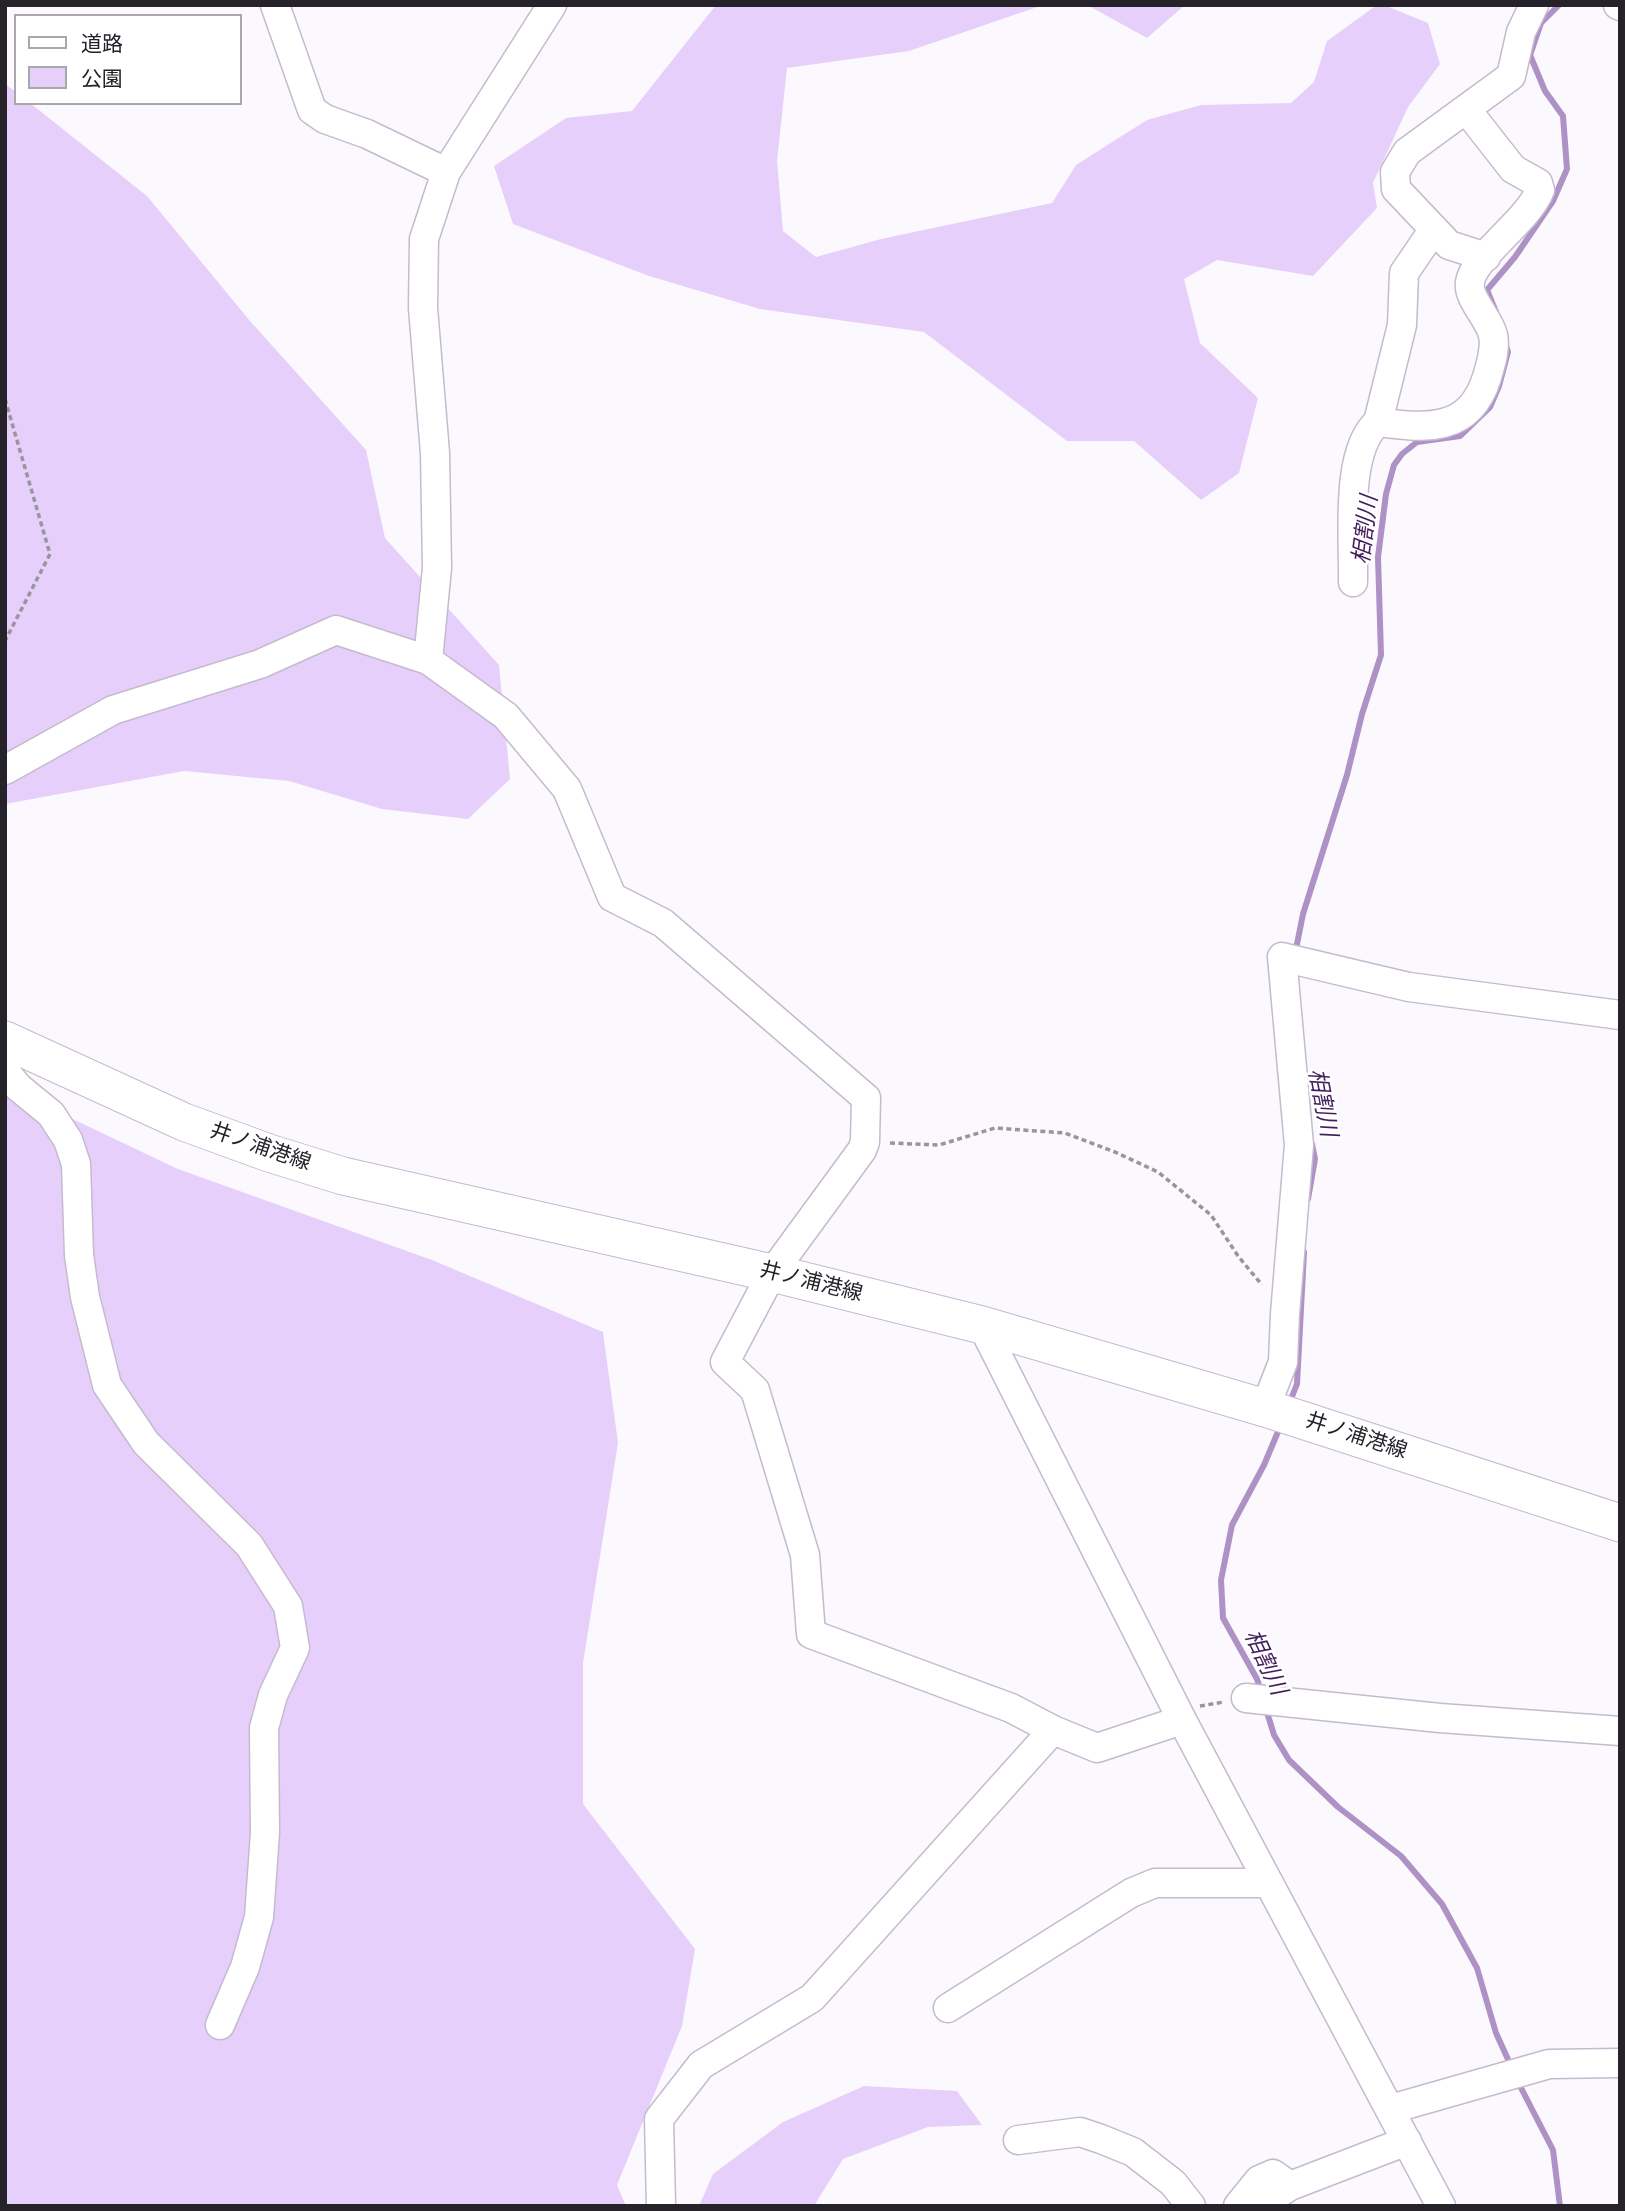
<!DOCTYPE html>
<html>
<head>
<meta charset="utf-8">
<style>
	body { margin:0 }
	#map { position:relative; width:1625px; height:2211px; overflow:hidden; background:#fbf9fd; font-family:"Nunito Sans","Noto Sans JP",sans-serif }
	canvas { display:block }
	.frame { position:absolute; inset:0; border:7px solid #26222a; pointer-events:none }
	.legend { position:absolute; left:14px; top:14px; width:228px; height:91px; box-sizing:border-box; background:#fff; border:2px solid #a8a7aa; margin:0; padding:9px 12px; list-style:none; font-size:21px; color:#26222a }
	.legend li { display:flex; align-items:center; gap:14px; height:35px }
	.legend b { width:35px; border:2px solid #a8a7aa }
</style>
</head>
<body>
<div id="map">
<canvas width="1625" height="2211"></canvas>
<div class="frame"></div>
<ul class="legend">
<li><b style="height:9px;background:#fff"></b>道路</li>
<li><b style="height:19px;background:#e7cffb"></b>公園</li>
</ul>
</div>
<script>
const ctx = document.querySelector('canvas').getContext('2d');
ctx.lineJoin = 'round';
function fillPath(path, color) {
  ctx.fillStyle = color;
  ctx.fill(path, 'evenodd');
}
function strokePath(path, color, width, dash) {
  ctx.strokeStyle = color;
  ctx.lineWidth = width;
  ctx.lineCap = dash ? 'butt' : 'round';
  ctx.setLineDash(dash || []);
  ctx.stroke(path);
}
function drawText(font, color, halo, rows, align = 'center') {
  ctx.font = font + ' "Nunito Sans","Noto Sans JP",sans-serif';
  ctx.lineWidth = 5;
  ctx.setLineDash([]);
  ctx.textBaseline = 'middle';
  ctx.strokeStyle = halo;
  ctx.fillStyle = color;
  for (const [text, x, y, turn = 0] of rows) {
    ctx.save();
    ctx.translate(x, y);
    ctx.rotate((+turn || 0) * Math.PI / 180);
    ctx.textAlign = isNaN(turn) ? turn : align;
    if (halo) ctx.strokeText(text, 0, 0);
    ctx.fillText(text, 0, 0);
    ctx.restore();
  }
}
const green = new Path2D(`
	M716 5H1043L909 51 787 68 777 161 783 231 816 257 881 239 1052 203 1076 165 1147 120 1201 105 1291 103 1314 82 1327 41 1377 5H1384L1428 23 1440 64 1408 107 1373 183 1377 208 1313 276 1217 260 1184 279 1200 343 1258 398 1239 473 1201 500 1134 441H1067L924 332 760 309 649 276 513 224 494 166 566 118 632 111Z
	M1087 5H1185L1147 38Z
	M5 84 16 92V103H30L147 196 250 321 366 450 385 538 499 665 510 779 468 819 382 809 289 781 184 771 5 804Z
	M5 1087 178 1169 432 1260 603 1332 618 1443 583 1663V1804L695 1949 682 2026 617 2185 626 2206H5Z
	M864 2086 957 2091 982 2125 928 2127 843 2159 814 2206H699L713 2174 783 2122Z`);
const stream = new Path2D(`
	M1496 312 1487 290 1515 257 1553 201 1567 169 1563 116 1545 91 1530 55 1541 23 1559 5
	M1295 954 1303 914 1347 775 1362 714 1381 655 1378 557 1386 494 1394 465 1402 454 1417 442 1460 436 1490 407 1499 386 1508 352 1505 342
	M1308 1199 1315 1159 1312 1144
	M1289 1404 1297 1384 1304 1252
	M1261 1691 1257 1679 1223 1618 1221 1580 1232 1525 1264 1465 1280 1427
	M1266 1709 1274 1735 1289 1760 1338 1807 1401 1856 1442 1904 1477 1968 1496 2033 1511 2066
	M1518 2082 1553 2150 1560 2206`);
const path = new Path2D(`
	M5 399 50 554 5 641
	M890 1143 939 1145 995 1128 1065 1133 1115 1152 1158 1172 1211 1215 1238 1256 1262 1285
	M1200 1706 1224 1702`);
const minor = new Path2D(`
	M275 5 312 110 325 119 367 134 446 172
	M1618 5 1620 6
	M1486 257 1449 245 1396 189 1395 172 1407 152 1511 76 1521 32 1534 5
	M1378 422 1402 325 1404 273 1434 229
	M1353 582C1354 540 1344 451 1378 422 1427 429 1470 432 1487 377 1491 364 1496 348 1493 335 1489 318 1467 298 1470 282 1474 256 1528 221 1540 190L1538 183 1513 169 1466 109
	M428 660 437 568 435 453 423 308 424 239 446 172 552 5
	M5 770 113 710 260 664 336 630 428 660 506 716 567 789 612 897 663 923 866 1098 865 1142 862 1150 772 1273 725 1362 755 1390 805 1555 811 1634 1011 1708 1053 1730 1097 1748 1182 1720
	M5 1071 18 1087 51 1114 68 1140 76 1164 79 1255 85 1297 107 1385 146 1443 249 1545 288 1606 295 1648 273 1695 264 1728 265 1833 259 1917 245 1967 220 2025
	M982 1325 1182 1720 1441 2206
	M1265 1408 1283 1362 1285 1314 1299 1145 1282 957 1409 987 1620 1015
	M1246 1698 1440 1718 1620 1731
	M948 2008 1131 1893 1155 1883H1269
	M1391 2109 1549 2064 1620 2063
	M1018 2140 1080 2132 1101 2139 1133 2152 1173 2183 1191 2206
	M661 2206 659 2119 701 2065 812 1998 1053 1730
	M1238 2206 1259 2180 1273 2174 1290 2186
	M1259 2206 1290 2186 1407 2141`);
const major = new Path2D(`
	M5 1040 184 1122 269 1153 343 1176 772 1273 982 1325 1265 1408 1620 1523`);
const streetNames = [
	["井ノ浦港線",260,1148,19],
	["井ノ浦港線",811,1283,14],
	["井ノ浦港線",1356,1437,18]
];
const waterNames = [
	["相割川",1367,530,-83],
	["相割川",1321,1103,79],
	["相割川",1264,1663,65]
];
fillPath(green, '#e7cffb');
strokePath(stream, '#ae91c5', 6);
strokePath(minor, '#c5bace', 31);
strokePath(major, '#c5bace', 39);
strokePath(path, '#98959b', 3.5, [5, 3.5]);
strokePath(minor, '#fff', 28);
strokePath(major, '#fff', 37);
drawText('21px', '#26222a', '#fff', streetNames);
drawText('italic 23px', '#451f5d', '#fff', waterNames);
</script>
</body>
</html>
